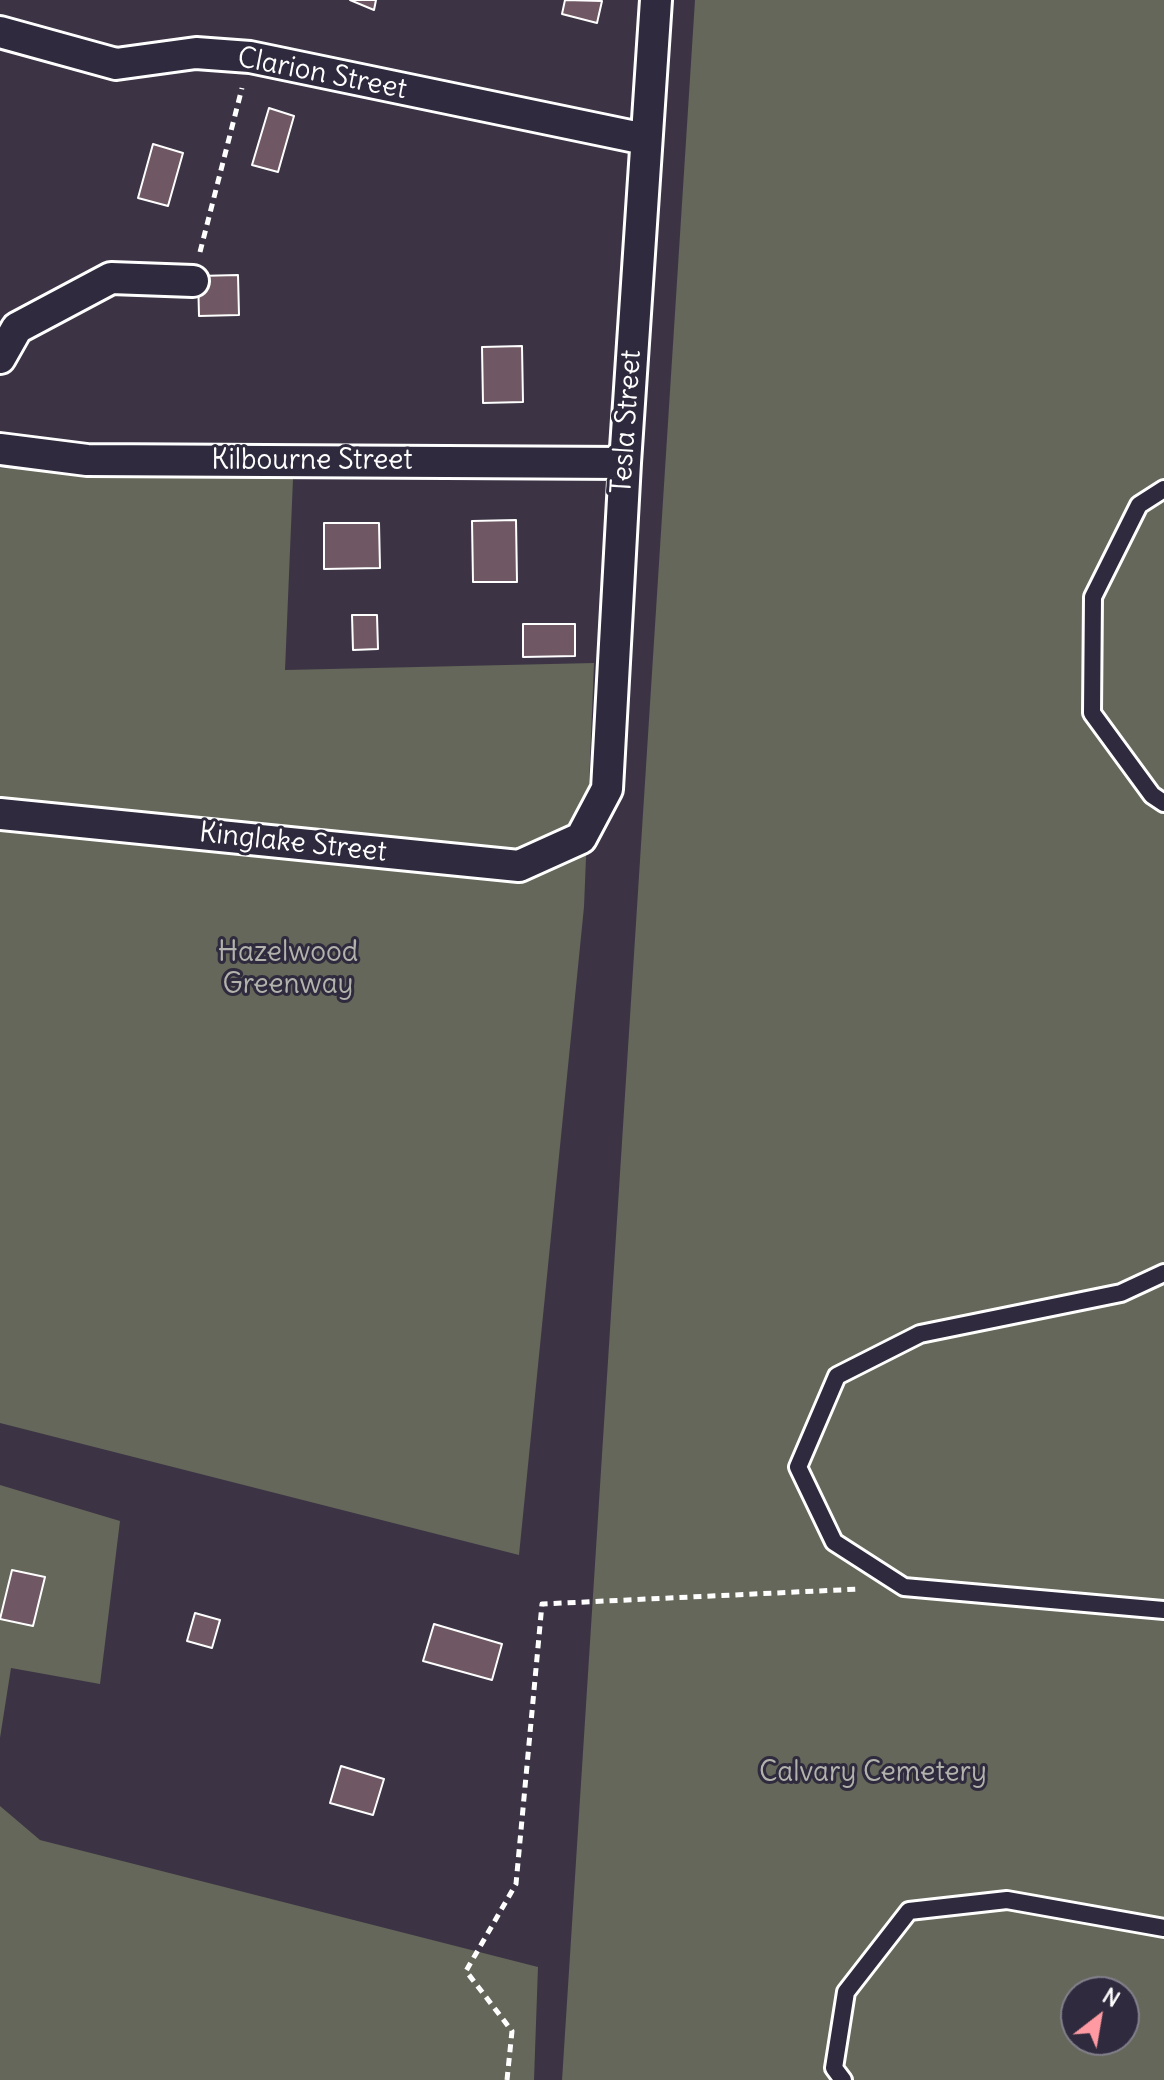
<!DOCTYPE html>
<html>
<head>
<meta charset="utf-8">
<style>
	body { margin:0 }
	#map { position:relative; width:1164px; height:2080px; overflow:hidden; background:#3c3345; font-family:Delius,sans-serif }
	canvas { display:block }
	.north { position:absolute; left:1060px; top:1976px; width:80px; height:80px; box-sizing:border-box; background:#2f2a3d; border:2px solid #827f8b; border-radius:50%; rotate:31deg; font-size:22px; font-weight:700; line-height:32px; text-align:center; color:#fff }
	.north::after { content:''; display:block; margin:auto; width:28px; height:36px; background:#ff9aa2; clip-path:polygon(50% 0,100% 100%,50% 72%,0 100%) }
</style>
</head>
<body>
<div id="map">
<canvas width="1164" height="2080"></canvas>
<div class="north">N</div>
</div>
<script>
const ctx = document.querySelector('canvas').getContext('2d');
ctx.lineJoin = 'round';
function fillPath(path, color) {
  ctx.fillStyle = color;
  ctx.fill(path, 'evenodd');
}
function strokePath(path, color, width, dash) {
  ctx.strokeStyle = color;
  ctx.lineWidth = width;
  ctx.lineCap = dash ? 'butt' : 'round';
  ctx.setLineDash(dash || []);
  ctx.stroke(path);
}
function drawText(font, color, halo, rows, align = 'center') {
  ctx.font = font + ' Delius,sans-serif';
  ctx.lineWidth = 6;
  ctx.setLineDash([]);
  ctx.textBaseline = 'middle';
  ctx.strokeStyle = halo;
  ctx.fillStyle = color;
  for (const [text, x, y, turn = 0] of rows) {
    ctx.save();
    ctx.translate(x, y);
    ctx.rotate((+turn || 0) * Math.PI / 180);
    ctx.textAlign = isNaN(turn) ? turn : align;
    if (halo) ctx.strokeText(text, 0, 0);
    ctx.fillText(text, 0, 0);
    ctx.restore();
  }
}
const green = new Path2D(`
	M695 0H1164V2080H562ZM1076 1992H1124V2040H1076Z
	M0 468 293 479 285 670 594 663 584 907 519 1555 0 1423Z
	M0 1485 120 1521 100 1684 11 1668 0 1738Z
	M0 1806 40 1840 538 1967 534 2080H0Z`);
const building = new Path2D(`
	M350 0H376L374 10Z
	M565 0 602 1 597 23 562 14Z
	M269 108 294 116 278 172 252 165Z
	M153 144 183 153 168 206 138 198Z
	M238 275 239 315 199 316 198 276Z
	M522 346 523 402 483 403 482 347Z
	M516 520 517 582H473L472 521Z
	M324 523H379L380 568 324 569Z
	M352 615H377L378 649 353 650Z
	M523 624H575V656L523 657Z
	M12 1570 45 1577 33 1626 0 1619Z
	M195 1613 220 1620 212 1648 187 1641Z
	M434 1624 502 1644 492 1680 423 1661Z
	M341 1766 384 1779 373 1815 330 1803Z`);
const path = new Path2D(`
	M200 252 242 88
	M507 2080 512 2031 466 1971 516 1884 542 1604 860 1589`);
const service = new Path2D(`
	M1164 489 1139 505 1093 597 1092 713 1152 795 1164 803
	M1164 1273 1121 1293 920 1334 837 1376 798 1467 834 1542 904 1587 1164 1610
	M843 2080 834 2068 846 1992 909 1911 1007 1900 1164 1928`);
const minor = new Path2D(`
	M0 32 116 64 196 53 250 57 645 139
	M0 358 17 328 111 278 193 281
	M0 449 87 460 625 463
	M0 814 519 866 581 838 607 789 625 463 656 0`);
const streetNames = [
	["Clarion Street",322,74,11],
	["Tesla Street",627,422,-86],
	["Kilbourne Street",312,461],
	["Kinglake Street",293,843,6]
];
const parkNames = [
	["Hazelwood",288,953],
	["Greenway",288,985],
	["Calvary Cemetery",873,1773]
];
fillPath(green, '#646759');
fillPath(building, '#6f5863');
strokePath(building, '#fff', 2);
strokePath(service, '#fff', 22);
strokePath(minor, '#fff', 36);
strokePath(path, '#fff', 5, [8, 6]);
strokePath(service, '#2f2a3d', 16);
strokePath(minor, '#2f2a3d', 30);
drawText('28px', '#fff', '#2f2a3d', streetNames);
drawText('28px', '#b2b3ac', '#2f2a3d', parkNames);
</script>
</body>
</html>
